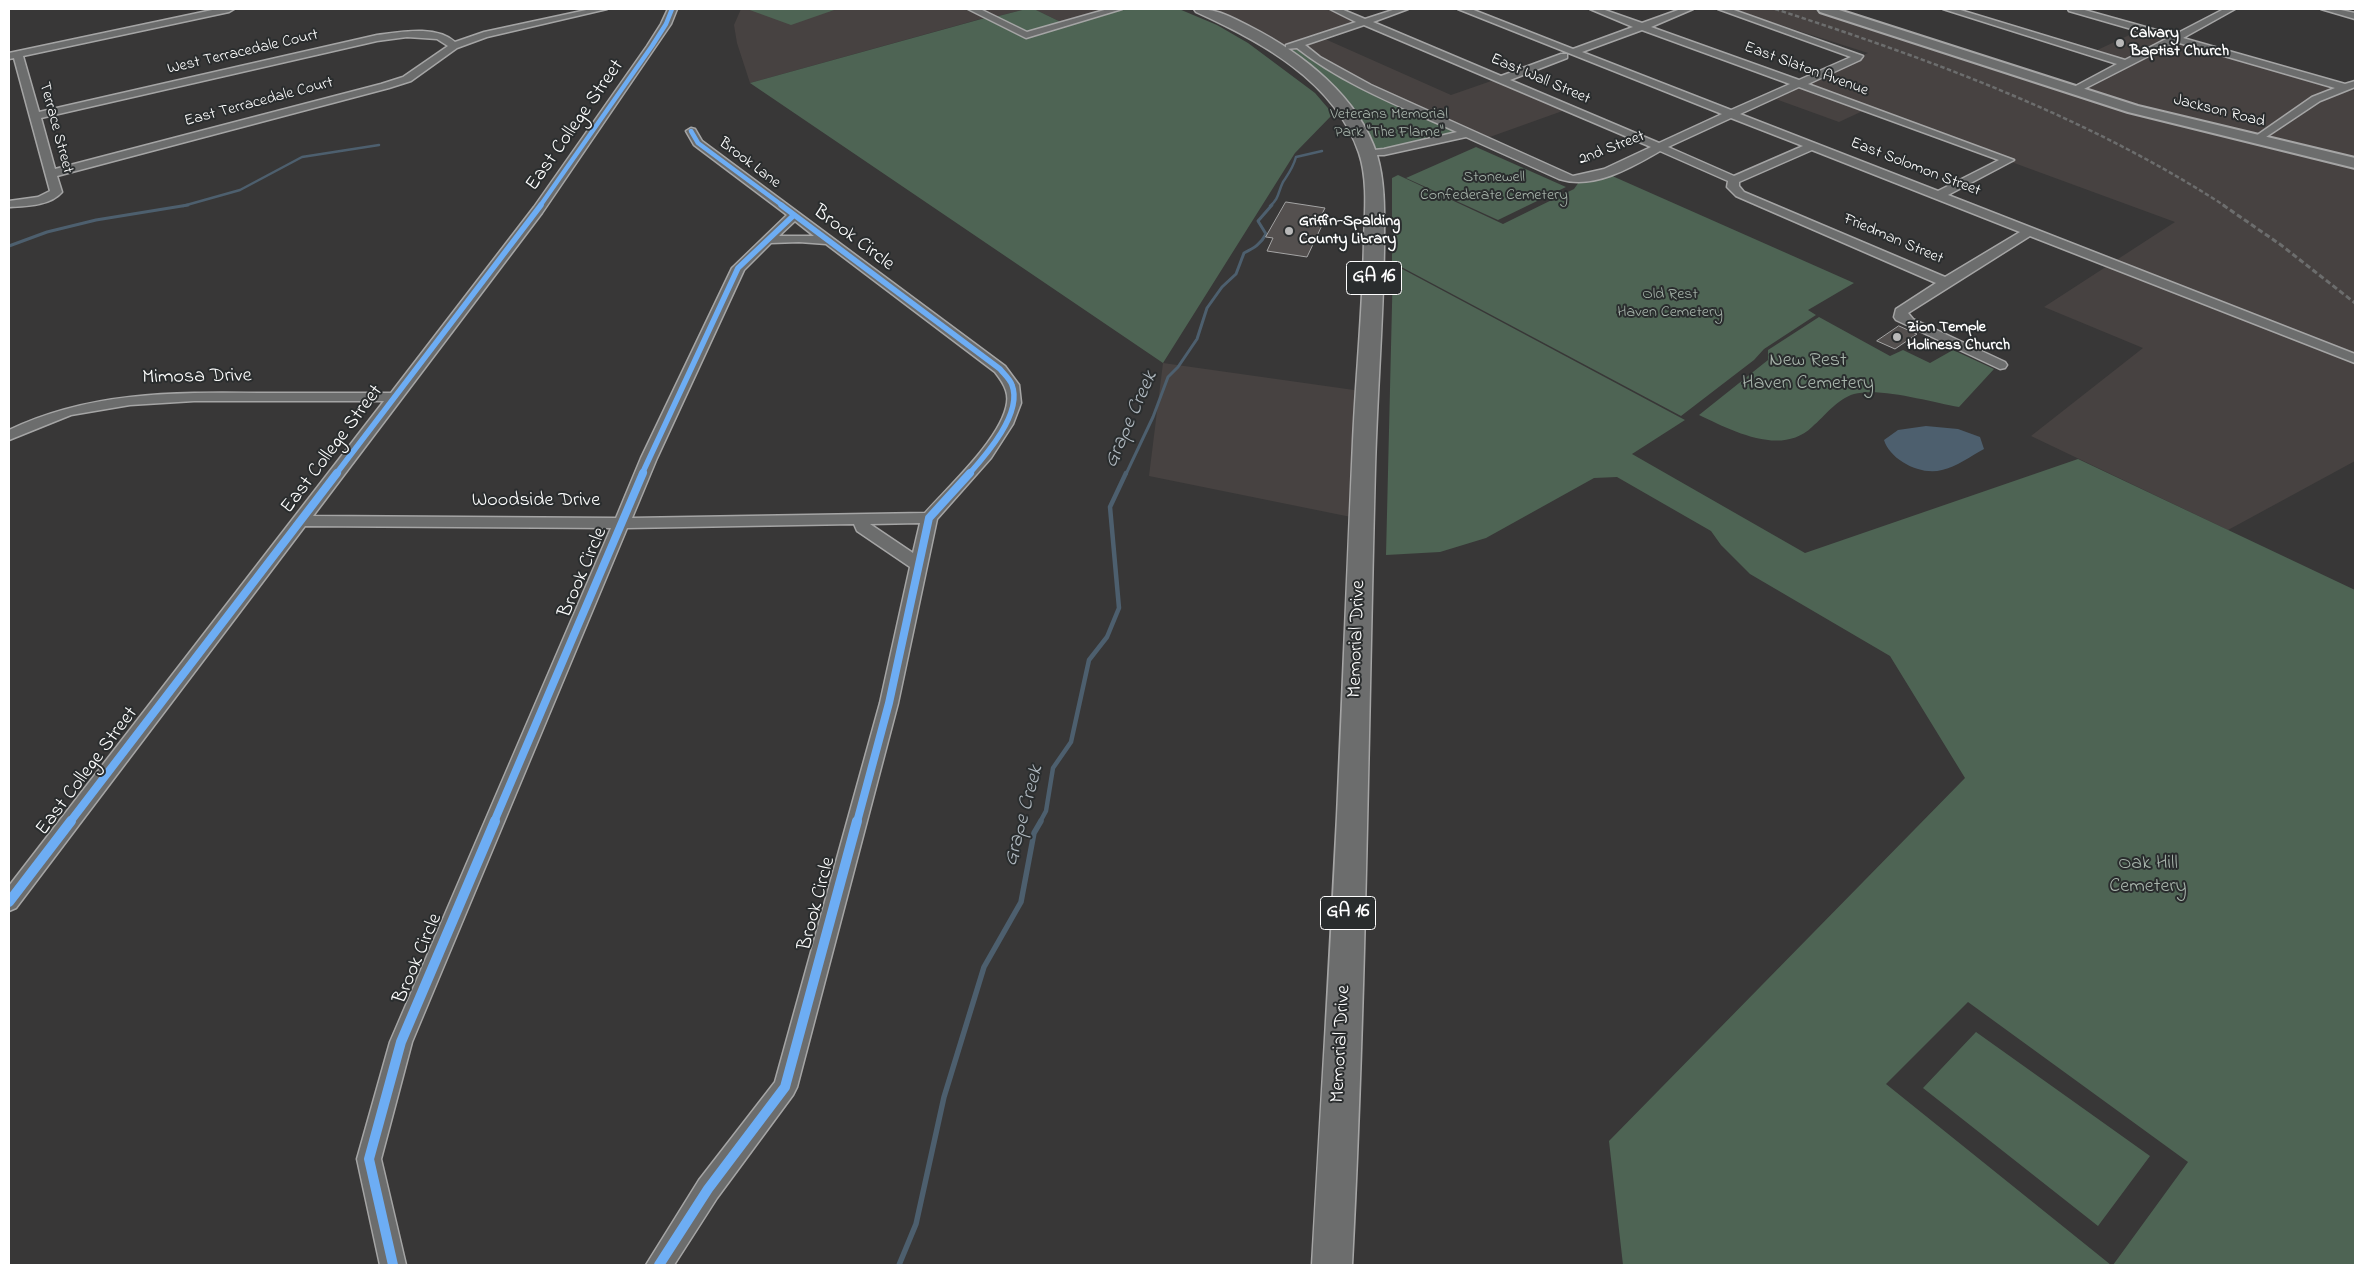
<!DOCTYPE html>
<html>
<head>
<meta charset="utf-8">
<style>
	body { margin:0 }
	#map { position:relative; width:2364px; height:1274px; overflow:hidden; background:#383737; font-family:"Indie Flower",sans-serif }
	canvas { display:block }
	.frame { position:absolute; inset:0; border:10px solid #fff; pointer-events:none }
</style>
</head>
<body>
<div id="map">
<canvas width="2364" height="1274"></canvas>
<div class="frame"></div>
</div>
<script>
const ctx = document.querySelector('canvas').getContext('2d');
ctx.lineJoin = 'round';
function fillPath(path, color) {
  ctx.fillStyle = color;
  ctx.fill(path, 'evenodd');
}
function strokePath(path, color, width, dash) {
  ctx.strokeStyle = color;
  ctx.lineWidth = width;
  ctx.lineCap = dash ? 'butt' : 'round';
  ctx.setLineDash(dash || []);
  ctx.stroke(path);
}
function drawText(font, color, halo, rows, align = 'center') {
  ctx.font = font + ' "Indie Flower",sans-serif';
  ctx.lineWidth = 4;
  ctx.setLineDash([]);
  ctx.textBaseline = 'middle';
  ctx.strokeStyle = halo;
  ctx.fillStyle = color;
  for (const [text, x, y, turn = 0] of rows) {
    ctx.save();
    ctx.translate(x, y);
    ctx.rotate((+turn || 0) * Math.PI / 180);
    ctx.textAlign = isNaN(turn) ? turn : align;
    if (halo) ctx.strokeText(text, 0, 0);
    ctx.fillText(text, 0, 0);
    ctx.restore();
  }
}
const built = new Path2D(`
	M741 9H1026L987 19 984 18 750 83 737 43 734 25Z
	M1034 9H1124L1067 25Z
	M1207 9H1330L1357 21 1316 35 1451 95 1497 79 1568 109 1487 138Z
	M1730 9H1823L2074 90 2122 64 2091 53 2140 30 2355 91V461L2228 530 2031 436 2143 348 2044 307 2175 222 1867 109 1839 122 1770 97 1868 53Z
	M1163 363 1361 391 1351 517 1149 476Z`);
const green = new Path2D(`
	M747 9H837L791 25Z
	M1026 9H1034L1067 25 1124 9H1179L1217 25 1248 43 1315 93 1333 114 1295 153 1163 363 750 83 985 18 987 19Z
	M1292 50H1299L1327 68 1458 132 1376 150C1350 102 1336 83 1292 50Z
	M1476 147 1566 187 1498 220 1406 178Z
	M1398 175 1503 224 1574 189 1579 182 1610 175 1854 283 1808 310 1816 315 1764 349 1754 360 1681 416 1392 262V178Z
	M1393 264 1685 420 1632 454 1805 553 2078 459 2355 590V1265H2113L2188 1162 1968 1002 1886 1084 2111 1265H1623L1609 1141 1965 778 1890 656 1750 574 1721 545 1711 531 1617 477 1594 478 1486 538 1440 552 1386 555Z
	M1819 317 1890 356 1903 350 1930 363 1953 350 1994 369 1959 407C1931 402 1880 387 1854 394 1837 399 1825 416 1812 427 1781 457 1731 430 1699 415L1768 360V350Z
	M1976 1032 2150 1156 2098 1226 1923 1088Z`);
const water = new Path2D(`
	M1926 426 1958 429 1980 437 1984 449C1971 456 1956 467 1942 470 1921 476 1890 460 1884 440L1898 430Z`);
const streamFar3 = new Path2D(`
	M183 206 240 190 302 157 379 145
	M1270 206C1279 199 1278 192 1283 182 1289 173 1293 168 1296 157L1322 151`);
const streamFar2 = new Path2D(`
	M9 246 47 232 96 220 188 205
	M1126 474 1153 417 1168 377 1178 367 1197 339 1207 308 1222 287 1236 274 1244 253C1254 248 1261 244 1266 234L1258 221 1272 205`);
const streamFar1 = new Path2D(`
	M1040 822 1046 811 1053 768 1071 742 1089 660 1107 637 1119 608 1110 507 1126 473`);
const stream = new Path2D(`
	M899 1265 916 1224 944 1097 984 967 1021 902 1034 833 1041 821`);
const building = new Path2D(`
	M1286 202 1325 208 1319 220 1324 221 1307 257 1267 251 1273 238 1266 237Z
	M1899 326 1917 334 1895 349 1877 341Z`);
const minor = new Path2D(`
	M217 9H234L229 12 23 56 39 112 377 35C401 32 436 25 455 42L484 32 591 9H607L487 37 457 48 411 81 389 88 57 176 62 192C50 206 26 206 9 207V201L38 197 50 191 14 58 9 59V53ZM407 37 437 39 448 46 403 77 381 84 55 169 41 118 377 41Z
	M668 9H677L671 24 542 213 313 516 616 518 641 458 732 268 787 215 694 145 686 131 691 128 695 129 702 141 1005 366 1019 385 1021 403 1013 424 991 458 937 519 898 703 797 1087 793 1095 717 1198 674 1265H646L699 1180 775 1082 880 703 910 567 857 531 854 524 627 528 412 1042 381 1159 406 1265H380L357 1159 390 1042 611 528 305 526 16 908 9 911V886L384 401H194L130 405 71 415 9 440V430C88 392 172 392 258 393 302 393 346 393 391 393L534 207 647 46 661 24ZM795 221 814 236H779ZM799 242 826 244 995 372C1002 381 1009 391 1007 403 1002 438 948 487 925 513L632 518 657 458 744 270 771 243ZM920 523 913 553 870 524Z
	M968 9H980L1027 32 1108 9H1122L1026 38Z
	M1330 9H1341L1365 19 1396 9H1408L1373 22 1501 76 1561 54H1567V58L1510 80 1659 143 1722 114 1458 9H1471L1573 49 1633 27 1590 9H1602L1642 23 1681 9H1693L1651 27 1799 80 1851 57 1718 9H1731L1863 56 1860 60 1808 84 2014 160 1948 195 2355 354V363L2030 236 1908 313 1913 319 2005 362 2007 365 2005 368 2000 369 1896 320 1894 317 1896 309 1936 283 1736 196 1727 187 1728 181 1660 151C1631 168 1593 190 1559 179L1466 137 1384 155H1364V151L1384 149 1457 132C1402 107 1344 85 1297 48L1286 49V45L1356 22ZM1364 25 1651 147 1604 169 1573 176 1371 85 1320 57 1305 45ZM1642 30 1790 84 1731 110 1582 52ZM1799 87 1999 160 1938 191 1740 114ZM1731 118 1803 146 1734 176 1668 147ZM1812 150 2020 232 1945 277 1744 192 1739 186V182Z
	M1943 9H1957L2125 60 2166 39 2069 11 2068 9H2081L2174 35 2224 9H2235L2183 38 2345 84 2355 81V87L2320 101 2257 143 2252 140 2253 138 2312 97 2335 88 2176 42 2076 93 2072 92V88L2117 64Z
	M2321 9H2336L2355 13V19Z`);
const secondary = new Path2D(`
	M1818 9H1836L2138 106 2355 158V168L2128 112 1820 12Z`);
const primary = new Path2D(`
	M1194 9C1217 8 1231 17 1251 27 1302 53 1359 97 1377 155 1386 185 1384 219 1384 250 1383 323 1377 395 1375 468 1368 734 1366 1000 1352 1265H1312C1320 1115 1330 966 1337 816 1343 691 1347 566 1353 441 1356 374 1363 307 1364 240 1365 212 1368 180 1359 153 1335 81 1260 41 1196 12Z`);
const railFar1 = new Path2D(`
	M1775 9C1932 60 2086 116 2225 206`);
const rail = new Path2D(`
	M2223 205 2281 245 2355 303`);
const cyclewayFar3 = new Path2D(`
	M691 131 698 143 783 206
	M540 206 652 46 666 24 672 9`);
const cyclewayFar2 = new Path2D(`
	M781 205 1000 369C1004 374 1010 379 1012 385 1023 413 986 455 969 474
	M336 474 541 205
	M642 474 738 268 794 215`);
const cyclewayFar1 = new Path2D(`
	M70 822 337 473
	M494 822 643 473
	M857 822 889 703 929 518 970 473`);
const cycleway = new Path2D(`
	M9 902 71 821
	M393 1265 369 1159 401 1042 495 821
	M659 1265 708 1189 785 1087 857 821`);
const markers = [
	[2120,43,5,"#b9b9b9"],
	[1289,231,5,"#b9b9b9"],
	[1897,337,5,"#b9b9b9"]
];
const farPoinames = [
	["Calvary",2130,34],
	["Baptist Church",2130,52],
	["Griffin-Spalding",1299,222],
	["County Library",1299,240],
	["Zion Temple",1907,328],
	["Holiness Church",1907,346]
];
const farStreetnames = [
	["West Terracedale Court",243,53,-13],
	["East Slaton Avenue",1806,70,20],
	["East Wall Street",1540,80,23],
	["East Terracedale Court",259,103,-15],
	["Jackson Road",2219,112,14],
	["Terrace Street",55,128,75],
	["2nd Street",1612,149,-21],
	["Brook Lane",749,164,37],
	["East Solomon Street",1915,168,21],
	["Friedman Street",1893,240,23]
];
const farParknames = [
	["Veterans Memorial",1389,115],
	["Park \"The Flame\"",1389,133],
	["Stonewell",1494,178],
	["Confederate Cemetery",1494,196],
	["Old Rest",1670,295],
	["Haven Cemetery",1670,313]
];
const shields = [
	[1374,278,55],
	[1348,913,55]
];
const shieldNames = [
	["GA 16",1374,278],
	["GA 16",1348,913]
];
const streetNames = [
	["East College Street",576,126,-55],
	["Brook Circle",853,239,37],
	["Mimosa Drive",197,378,-1],
	["East College Street",333,450,-53],
	["Woodside Drive",536,502],
	["Brook Circle",584,573,-67],
	["Memorial Drive",1358,639,-88],
	["East College Street",88,772,-53],
	["Brook Circle",818,904,-75],
	["Brook Circle",419,959,-67],
	["Memorial Drive",1342,1044,-87]
];
const parkNames = [
	["New Rest",1808,362],
	["Haven Cemetery",1808,385],
	["Oak Hill",2148,865],
	["Cemetery",2148,888]
];
const waterNames = [
	["Grape Creek",1132,420,-66],
	["Grape Creek",1025,816,-75]
];
fillPath(built, '#474241');
fillPath(green, '#4e6454');
fillPath(water, '#4d5f6e');
strokePath(streamFar3, '#4d5f6e', 2.5);
strokePath(streamFar2, '#4d5f6e', 3);
strokePath(streamFar1, '#4d5f6e', 4.5);
strokePath(stream, '#4d5f6e', 5.5);
fillPath(building, '#54504f');
strokePath(building, '#a5a5a5', 1);
strokePath(minor, '#a5a5a5', 3);
strokePath(secondary, '#a5a5a5', 4);
strokePath(primary, '#a5a5a5', 3);
fillPath(minor, '#6c6d6d');
fillPath(secondary, '#6c6d6d');
fillPath(primary, '#6c6d6d');
strokePath(railFar1, '#6c6d6d', 2.5, [4.5, 2.5]);
strokePath(rail, '#6c6d6d', 3, [5.5, 3]);
strokePath(cyclewayFar3, '#6dadf4', 4.5);
strokePath(cyclewayFar2, '#6dadf4', 5.5);
strokePath(cyclewayFar1, '#6dadf4', 8);
strokePath(cycleway, '#6dadf4', 10);
for (const [x, y, r, color] of markers) {
  const dot = new Path2D();
  dot.arc(x, y, r, 0, 2 * Math.PI);
  ctx.fillStyle = color;
  ctx.fill(dot);
  strokePath(dot, '#2a2d2e', 2);
}
drawText('bold 16px', '#fff', '#2a2d2e', farPoinames, 'left');
drawText('16px', '#fff', '#2a2d2e', farStreetnames);
drawText('16px', '#a8b5ac', '#2a2d2e', farParknames);
for (const [x, y, w] of shields) {
  const box = new Path2D();
  box.roundRect(x - w / 2, y - 16.5, w, 33, 4);
  ctx.fillStyle = '#2a2d2e';
  ctx.fill(box);
  strokePath(box, '#fff', 1);
}
drawText('bold 19px', '#fff', null, shieldNames);
drawText('20px', '#fff', '#2a2d2e', streetNames);
drawText('20px', '#a8b5ac', '#2a2d2e', parkNames);
drawText('italic 21px', '#b0b9c0', '#2a2d2e', waterNames);
</script>
</body>
</html>
